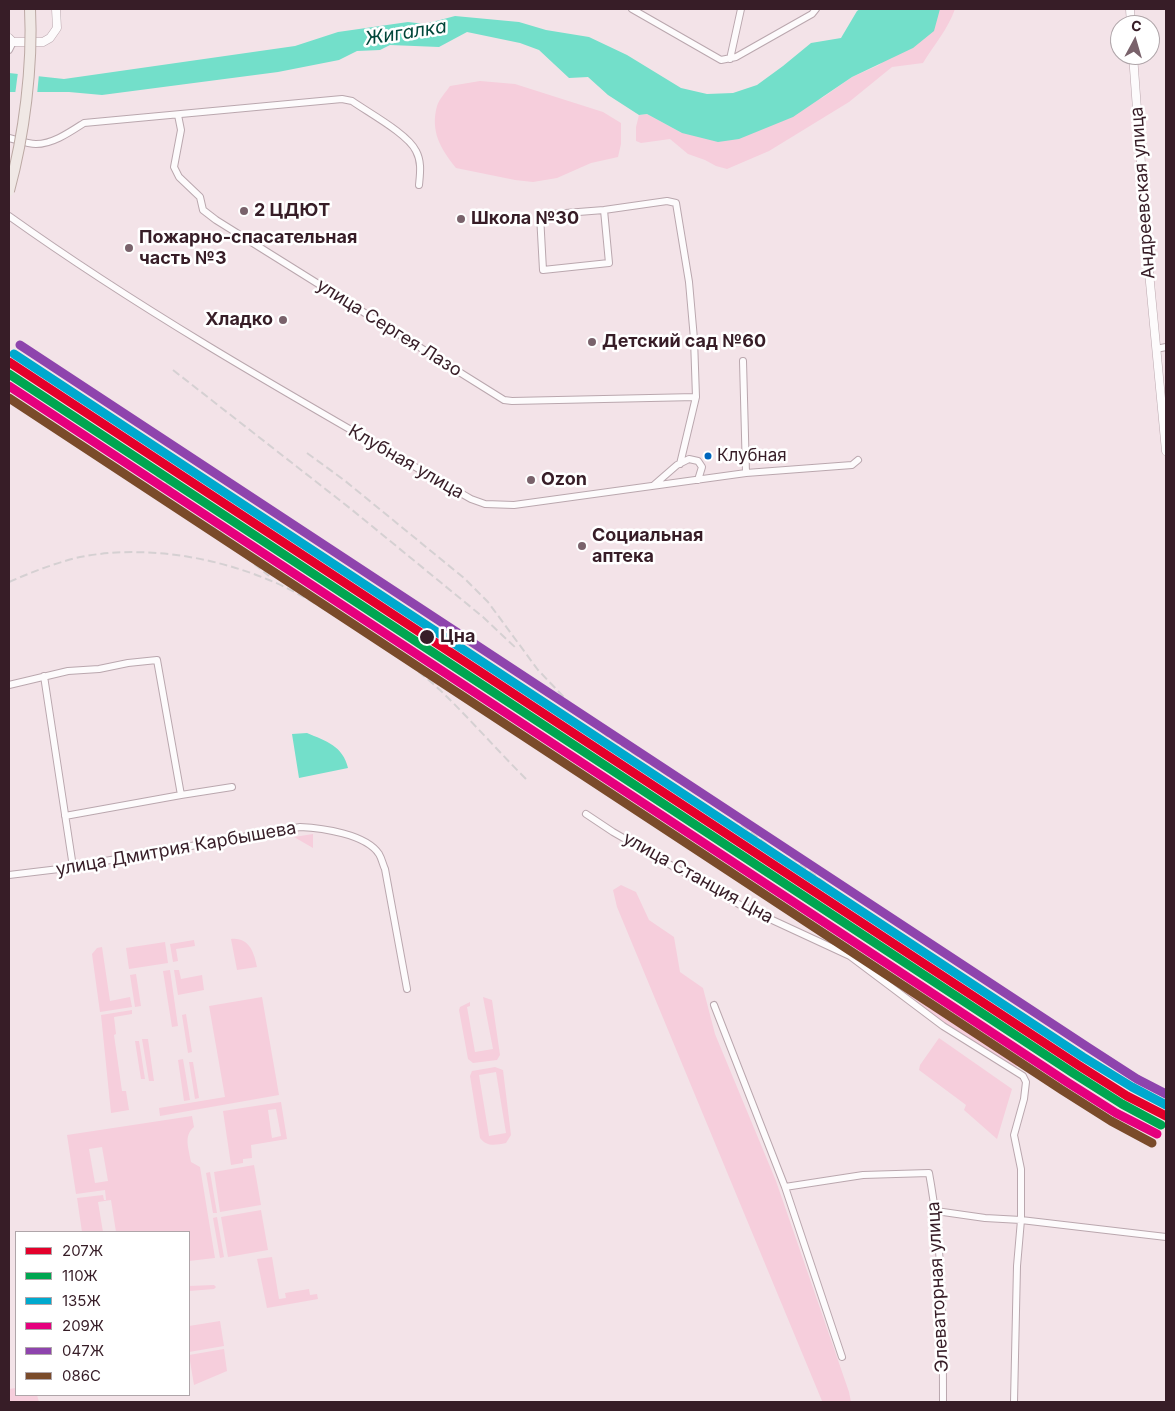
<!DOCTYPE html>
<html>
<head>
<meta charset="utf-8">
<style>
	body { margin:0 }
	#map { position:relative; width:1175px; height:1411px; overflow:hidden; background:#f3e3e8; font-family:Inter,sans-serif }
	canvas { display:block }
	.frame { position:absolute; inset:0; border:10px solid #371d27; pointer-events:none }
	.legend { position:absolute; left:15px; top:1231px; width:175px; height:165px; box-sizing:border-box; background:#fff; border:1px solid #afa5a9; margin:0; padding:6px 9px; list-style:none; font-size:15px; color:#371d27 }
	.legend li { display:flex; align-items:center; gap:10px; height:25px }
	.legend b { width:25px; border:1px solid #afa5a9 }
	.north { position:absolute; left:1110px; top:15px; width:50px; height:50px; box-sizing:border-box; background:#fff; border:1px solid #afa5a9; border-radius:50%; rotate:6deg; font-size:14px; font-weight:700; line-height:20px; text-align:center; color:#371d27 }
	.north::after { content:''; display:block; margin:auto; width:18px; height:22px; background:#79626b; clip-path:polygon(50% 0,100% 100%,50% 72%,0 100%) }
</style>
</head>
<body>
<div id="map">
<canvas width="1175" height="1411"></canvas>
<div class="frame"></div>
<ul class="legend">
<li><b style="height:6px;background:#e4002b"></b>207Ж</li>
<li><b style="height:6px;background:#00a651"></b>110Ж</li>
<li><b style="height:6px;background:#00a9ce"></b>135Ж</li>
<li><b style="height:6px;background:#e5007d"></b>209Ж</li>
<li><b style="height:6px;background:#8e44ad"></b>047Ж</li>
<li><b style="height:6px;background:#7a4b2a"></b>086С</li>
</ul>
<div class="north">С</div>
</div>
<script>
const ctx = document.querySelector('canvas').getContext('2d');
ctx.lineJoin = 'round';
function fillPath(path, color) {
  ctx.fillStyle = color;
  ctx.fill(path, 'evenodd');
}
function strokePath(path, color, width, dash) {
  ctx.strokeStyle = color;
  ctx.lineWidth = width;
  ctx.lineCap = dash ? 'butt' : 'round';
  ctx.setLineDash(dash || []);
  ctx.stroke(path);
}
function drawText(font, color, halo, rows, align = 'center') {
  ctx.font = font + ' Inter,sans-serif';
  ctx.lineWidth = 5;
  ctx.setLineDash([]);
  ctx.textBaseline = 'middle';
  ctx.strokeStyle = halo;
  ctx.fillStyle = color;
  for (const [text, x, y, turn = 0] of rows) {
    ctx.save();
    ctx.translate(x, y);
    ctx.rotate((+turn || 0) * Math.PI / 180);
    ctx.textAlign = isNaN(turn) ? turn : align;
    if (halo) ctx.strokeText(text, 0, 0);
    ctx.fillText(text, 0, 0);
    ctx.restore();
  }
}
const green = new Path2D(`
	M940 9H955C948 29 934 45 923 63L892 67 849 102 769 151 727 169 716 166 705 160 688 154 670 139 641 143 636 141V127L639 115 647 114 682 133 822 98 852 77 879 65Z
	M480 81 515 84 603 112 621 123V144L618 157 591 163 557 178 533 182 515 180 456 168C441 149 430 132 437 106 439 99 446 92 450 86Z
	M313 834V848L294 837Z
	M621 885 636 892 649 920 674 937 680 972 703 988 715 1034 776 1181 849 1392 851 1402 822 1401 617 907 613 890Z
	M231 939C249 937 254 952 257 967L237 970Z
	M194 940 195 946 176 949 178 961 173 962 170 944Z
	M165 942 168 963 129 969 126 948Z
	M102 947 110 1001 130 997 132 1007 100 1012 92 954 97 948Z
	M170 970 178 1026 172 1027 163 971Z
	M174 970H179L181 979 202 975 204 990 178 995Z
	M136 974 141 1006 135 1007 130 975Z
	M911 976 1025 1054 1027 1061 1023 1065 1017 1066 1015 1068 952 1027 945 1025 900 989Z
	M262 997 279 1095 160 1116 159 1108 225 1097 209 1006Z
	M483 997 492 1000 500 1055 497 1060 473 1063 468 1059 459 1010 460 1007 470 1002V1006L467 1007 475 1052 493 1049Z
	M132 1010V1014L114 1017 116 1034 114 1035 122 1091H126L129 1110 111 1113 101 1015Z
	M186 1014 192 1052 188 1053 182 1015Z
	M939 1038 1012 1089 997 1139 964 1110 966 1105 919 1070 920 1065Z
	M142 1039H148L154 1081H149Z
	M135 1041H139L145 1079H141Z
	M183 1059 190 1100 184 1101 178 1060Z
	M189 1062H193L199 1098 195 1099Z
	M495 1067 503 1070 511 1135 506 1143C495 1145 487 1147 480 1138L470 1076 472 1071ZM496 1072 506 1133 489 1136 479 1075Z
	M281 1102 287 1139 251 1145 252 1158 243 1159V1163L231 1165 223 1111ZM276 1109 281 1136 272 1138 268 1110Z
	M192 1116 194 1127C183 1136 189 1149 191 1162L200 1167 215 1258 189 1261V1232H116L111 1200 98 1202 103 1232H82L77 1198 103 1195 104 1200H106L105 1190 76 1194 67 1135ZM102 1147 108 1181 95 1183 89 1149Z
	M254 1165 261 1205 220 1212 214 1172Z
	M210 1172 217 1213H213L206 1173Z
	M261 1210 268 1250 228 1257 221 1217Z
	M217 1217 224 1257 220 1258 213 1218Z
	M272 1257 279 1299 286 1298 285 1293 309 1289 310 1295 317 1294 318 1299 267 1308 257 1259Z
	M214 1285 216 1287 214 1289 189 1291V1286Z
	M220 1321 224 1346 189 1352V1326Z
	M224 1349 227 1371 194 1385 189 1355Z
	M16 1388V1395H37L39 1402H9V1389Z`);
const water = new Path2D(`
	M860 9H940L934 31 913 48 852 77 793 117 739 139 718 142 682 133 647 114 639 115 608 95 588 77 569 78 539 50 520 43 467 32 439 47 390 45 380 50 357 51 339 60 278 72 102 95 69 92H9V73L64 79 295 46 338 32 408 22 425 24 455 16 519 22 546 30 589 37 627 55 681 88 707 94 733 93 757 85 783 66 811 43 841 38 857 11Z
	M307 733C326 741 343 746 348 768L299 778 292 734Z`);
const pier = new Path2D(`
	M18 72 39 74 37 95H15Z`);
const minor = new Path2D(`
	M632 9 721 60 736 57 812 14 816 9
	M9 50 13 42
	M730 59 741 9
	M178 115 181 130 174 167 179 177 200 197 203 210 216 220 504 400 512 401 696 397
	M9 138C17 140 28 144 36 144 53 144 70 132 84 123L342 99 352 101C369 113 408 134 416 151 422 162 420 174 419 185
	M604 210 609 263 543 270 540 215 604 210 667 201 676 203 689 282 694 339 696 397 680 464
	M9 216C156 321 315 409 471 499L485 504 514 505 746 473 852 465 858 460
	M1156 349 1166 347
	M743 361 746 473
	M654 485 677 465 689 459 698 461 702 467 698 480
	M44 676 73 867
	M9 685 68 671 99 669 128 663 157 660 181 795 65 816
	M181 795 232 787
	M586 814 613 832 742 906 850 956 943 1026 1023 1076 1026 1082 1024 1099 1014 1135 1021 1169V1220L1017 1266 1014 1402
	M9 875 59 869 300 827C322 828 366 834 379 854 382 859 383 865 385 869L407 989
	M714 1005 785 1187
	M936 1211 985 1218 1021 1220 1166 1237
	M842 1357 785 1187 863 1175 929 1173C943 1249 943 1325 943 1402`);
const tertiary = new Path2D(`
	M1130 9 1131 25
	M9 38 13 42H43L50 38 57 28 56 9
	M1133 55 1149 272 1166 451`);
const rail = new Path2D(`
	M173 370 351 509 483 617 517 649
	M307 453 344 480 464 578 488 602 538 670 579 713 607 736 729 815 784 858
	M138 460 199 511 248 559 269 576
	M9 582C32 572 55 563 80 557 142 545 212 556 269 580 299 592 327 611 354 628 384 647 414 666 440 690 470 719 497 750 527 780
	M781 849 846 899 912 943 970 984
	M772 857 823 890
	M964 981 1013 1012`);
const primaryBridge = new Path2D(`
	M9 191C24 136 33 66 30 9`);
const rail1 = new Path2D(`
	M9 362 1078 1065 1127 1096 1166 1116`);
const rail2 = new Path2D(`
	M9 374 1073 1073 1122 1104 1161 1125`);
const rail3 = new Path2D(`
	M14 354 1083 1057 1132 1087 1166 1105`);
const rail4 = new Path2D(`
	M9 386 1067 1082 1116 1113 1157 1134`);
const rail5 = new Path2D(`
	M20 345 1089 1048 1137 1079 1166 1094`);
const rail6 = new Path2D(`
	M9 398 1062 1090 1111 1121 1152 1143`);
const markers = [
	[244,211,5,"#79626b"],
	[461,219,5,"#79626b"],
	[129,248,5,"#79626b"],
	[283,320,5,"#79626b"],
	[592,342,5,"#79626b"],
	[708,456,4.5,"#0065bd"],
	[531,480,5,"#79626b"],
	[582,546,5,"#79626b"],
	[427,637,8,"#371d27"]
];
const busNames = [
	["Клубная",717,456]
];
const streetNames = [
	["Андреевская улица",1143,193,-94],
	["улица Сергея Лазо",389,328,32],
	["Клубная улица",406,462,30],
	["улица Дмитрия Карбышева",176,849,-10],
	["улица Станция Цна",698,878,29],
	["Элеваторная улица",938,1287,-93]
];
const poiNames = [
	["2 ЦДЮТ",254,211],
	["Школа №30",471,219],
	["Пожарно-спасательная",139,238],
	["часть №3",139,259],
	["Хладко",273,320,"right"],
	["Детский сад №60",602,342],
	["Ozon",541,480],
	["Социальная",592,536],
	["аптека",592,557]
];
const stopNames = [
	["Цна",440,637]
];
const waterNames = [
	["Жигалка",406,33,-9]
];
fillPath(green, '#f6cedc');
fillPath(water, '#73dfca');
fillPath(pier, '#f3e3e8');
strokePath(minor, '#baa7ae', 8);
strokePath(tertiary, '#baa7ae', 9);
strokePath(minor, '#fdfbfc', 6);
strokePath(tertiary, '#fdfbfc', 8);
strokePath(rail, '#d5d0d2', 2, [8, 4]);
strokePath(primaryBridge, '#bca9a4', 12, []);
strokePath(primaryBridge, '#f0e8e5', 10);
strokePath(rail1, '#e4002b', 9);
strokePath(rail2, '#00a651', 9);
strokePath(rail3, '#00a9ce', 9);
strokePath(rail4, '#e5007d', 9);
strokePath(rail5, '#8e44ad', 9);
strokePath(rail6, '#7a4b2a', 9);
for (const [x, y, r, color] of markers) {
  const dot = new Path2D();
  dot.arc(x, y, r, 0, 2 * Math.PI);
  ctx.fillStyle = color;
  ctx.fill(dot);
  strokePath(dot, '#fff', 2);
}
drawText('17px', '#371d27', '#fff', busNames, 'left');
drawText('18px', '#371d27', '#fff', streetNames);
drawText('bold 18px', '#371d27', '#fff', poiNames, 'left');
drawText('bold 18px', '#371d27', '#fff', stopNames, 'left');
drawText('italic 19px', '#004639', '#fff', waterNames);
</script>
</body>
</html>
